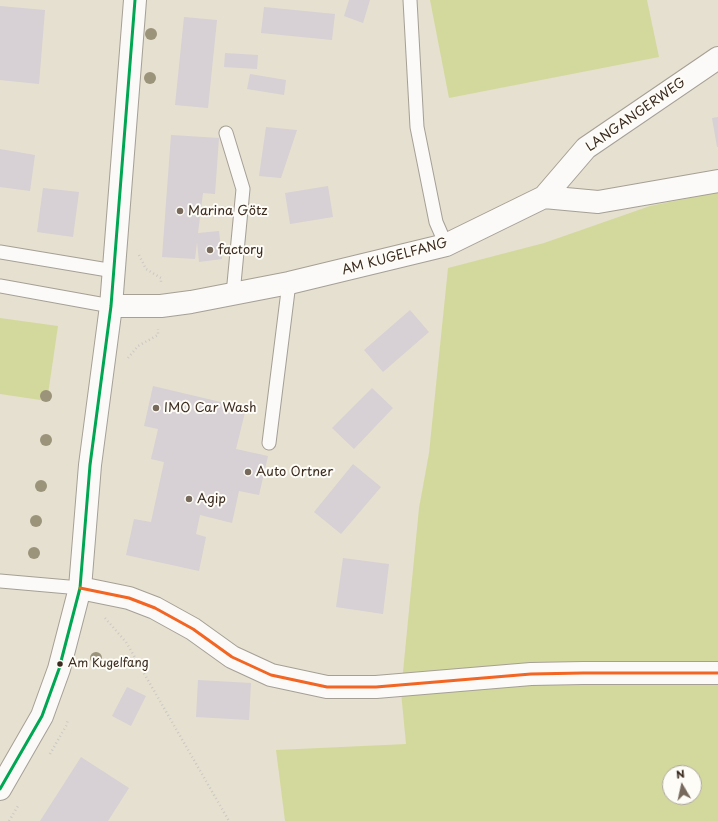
<!DOCTYPE html>
<html>
<head>
<meta charset="utf-8">
<style>
	body { margin:0 }
	#map { position:relative; width:718px; height:821px; overflow:hidden; background:#e6e0d0; font-family:"Playpen Sans",sans-serif }
	canvas { display:block }
	.north { position:absolute; left:662px; top:765px; width:40px; height:40px; box-sizing:border-box; background:#fdfcf7; border:1px solid #afa8a0; border-radius:50%; rotate:351deg; font-size:11px; font-weight:700; line-height:16px; text-align:center; color:#3b2a1e }
	.north::after { content:''; display:block; margin:auto; width:14px; height:18px; background:#776a5c; clip-path:polygon(50% 0,100% 100%,50% 72%,0 100%) }
</style>
</head>
<body>
<div id="map">
<canvas width="718" height="821"></canvas>
<div class="north">N</div>
</div>
<script>
const ctx = document.querySelector('canvas').getContext('2d');
ctx.lineJoin = 'round';
function fillPath(path, color) {
  ctx.fillStyle = color;
  ctx.fill(path, 'evenodd');
}
function strokePath(path, color, width, dash) {
  ctx.strokeStyle = color;
  ctx.lineWidth = width;
  ctx.lineCap = dash ? 'butt' : 'round';
  ctx.setLineDash(dash || []);
  ctx.stroke(path);
}
function drawText(font, color, halo, rows, align = 'center') {
  ctx.font = font + ' "Playpen Sans",sans-serif';
  ctx.lineWidth = 4;
  ctx.setLineDash([]);
  ctx.textBaseline = 'middle';
  ctx.strokeStyle = halo;
  ctx.fillStyle = color;
  for (const [text, x, y, turn = 0] of rows) {
    ctx.save();
    ctx.translate(x, y);
    ctx.rotate((+turn || 0) * Math.PI / 180);
    ctx.textAlign = isNaN(turn) ? turn : align;
    if (halo) ctx.strokeText(text, 0, 0);
    ctx.fillText(text, 0, 0);
    ctx.restore();
  }
}
const green = new Path2D(`
	M430 0H647L659 57 449 98Z
	M718 192V821H285L276 750 406 744 401 692 419 508 429 453 448 268 544 243 650 206ZM670 773H694V797H670Z
	M0 318 58 326 47 401 0 394Z`);
const building = new Path2D(`
	M349 0H370L363 23 344 16Z
	M0 6 45 10 39 84 0 80Z
	M264 7 335 14 332 40 261 33Z
	M184 17 217 20 208 108 175 105Z
	M225 53 258 55 257 69 224 67Z
	M250 74 286 80 284 95 247 89Z
	M718 117V147H717L712 118Z
	M266 127 297 130 281 178 259 176Z
	M171 135 219 138 215 194 203 193 198 233 219 231 222 259 199 262 197 242 195 259 162 257Z
	M0 149 35 155 30 191 0 187Z
	M328 186 333 217 290 224 285 193Z
	M43 188 79 192 73 237 37 232Z
	M410 310 429 332 383 372 364 350Z
	M153 386 246 408 236 449 268 456 259 495 239 491 232 523 200 515 196 534 206 537 199 571 126 555 134 519 151 522 164 462 151 459 158 429 144 426Z
	M372 388 393 408 354 449 332 428Z
	M353 464 381 487 341 534 314 512Z
	M343 558 389 564 383 614 336 607Z
	M198 680 251 683 249 720 196 717Z
	M127 687 146 696 131 726 112 716Z
	M81 757 129 788 108 821H40Z`);
const path = new Path2D(`
	M139 255 146 269 161 278V283
	M128 358 138 346 158 335V329
	M105 618 126 642 229 821
	M50 754 66 726 68 720
	M9 821 18 806`);
const lane = new Path2D(`
	M410 0 417 127 436 222 446 245
	M226 133 243 189 233 294
	M0 252 114 271
	M0 286 111 306
	M269 443 289 283
	M0 581 80 588`);
const street = new Path2D(`
	M544 197 586 148 718 58
	M111 306H161L191 302 289 283 446 245 544 197 598 202 718 181
	M80 588 129 598 155 608 193 629 232 657 271 675 327 687H376L531 674 583 673H718`);
const primary = new Path2D(`
	M0 789 42 716 59 669 80 588 90 465 111 306 135 0`);
const bus1 = new Path2D(`
	M0 789 42 716 59 669 80 588 90 465 111 306 135 0`);
const bus2 = new Path2D(`
	M80 588 129 598 155 608 193 629 232 657 271 675 327 687H376L531 674 583 673H718`);
const trees = [
	[151,34],
	[150,78],
	[46,396],
	[46,440],
	[41,486],
	[36,521],
	[34,553],
	[96,658]
];
const markers = [
	[180,211,4,"#776a5c"],
	[210,250,4,"#776a5c"],
	[156,408,4,"#776a5c"],
	[248,472,4,"#776a5c"],
	[189,499,4,"#776a5c"],
	[60,664,3.5,"#3b2a1e"]
];
const busNames = [
	["Am Kugelfang",68,664]
];
const streetNames = [
	["LANGANGERWEG",636,115,-35],
	["AM KUGELFANG",395,257,-15]
];
const poiNames = [
	["Marina Götz",188,211],
	["factory",218,250],
	["IMO Car Wash",164,408],
	["Auto Ortner",256,472],
	["Agip",197,499]
];
fillPath(green, '#d3d99d');
fillPath(building, '#d7d0d4');
strokePath(lane, '#a59f95', 15);
strokePath(street, '#a59f95', 24);
strokePath(primary, '#a59f95', 24);
strokePath(path, '#cbc8c3', 2.5, [1, 3]);
strokePath(lane, '#fbfaf8', 13);
strokePath(street, '#fbfaf8', 22);
strokePath(primary, '#fbfaf8', 22);
strokePath(bus1, '#00a651', 3);
strokePath(bus2, '#f26522', 3);
ctx.fillStyle = '#9b937a';
for (const [x, y] of trees) {
  ctx.beginPath();
  ctx.arc(x, y, 6, 0, 2 * Math.PI);
  ctx.fill();
}
for (const [x, y, r, color] of markers) {
  const dot = new Path2D();
  dot.arc(x, y, r, 0, 2 * Math.PI);
  ctx.fillStyle = color;
  ctx.fill(dot);
  strokePath(dot, '#fdfcf7', 1.5);
}
drawText('12px', '#3b2a1e', '#fdfcf7', busNames, 'left');
drawText('13px', '#3b2a1e', '#fdfcf7', streetNames);
drawText('13px', '#3b2a1e', '#fdfcf7', poiNames, 'left');
</script>
</body>
</html>
